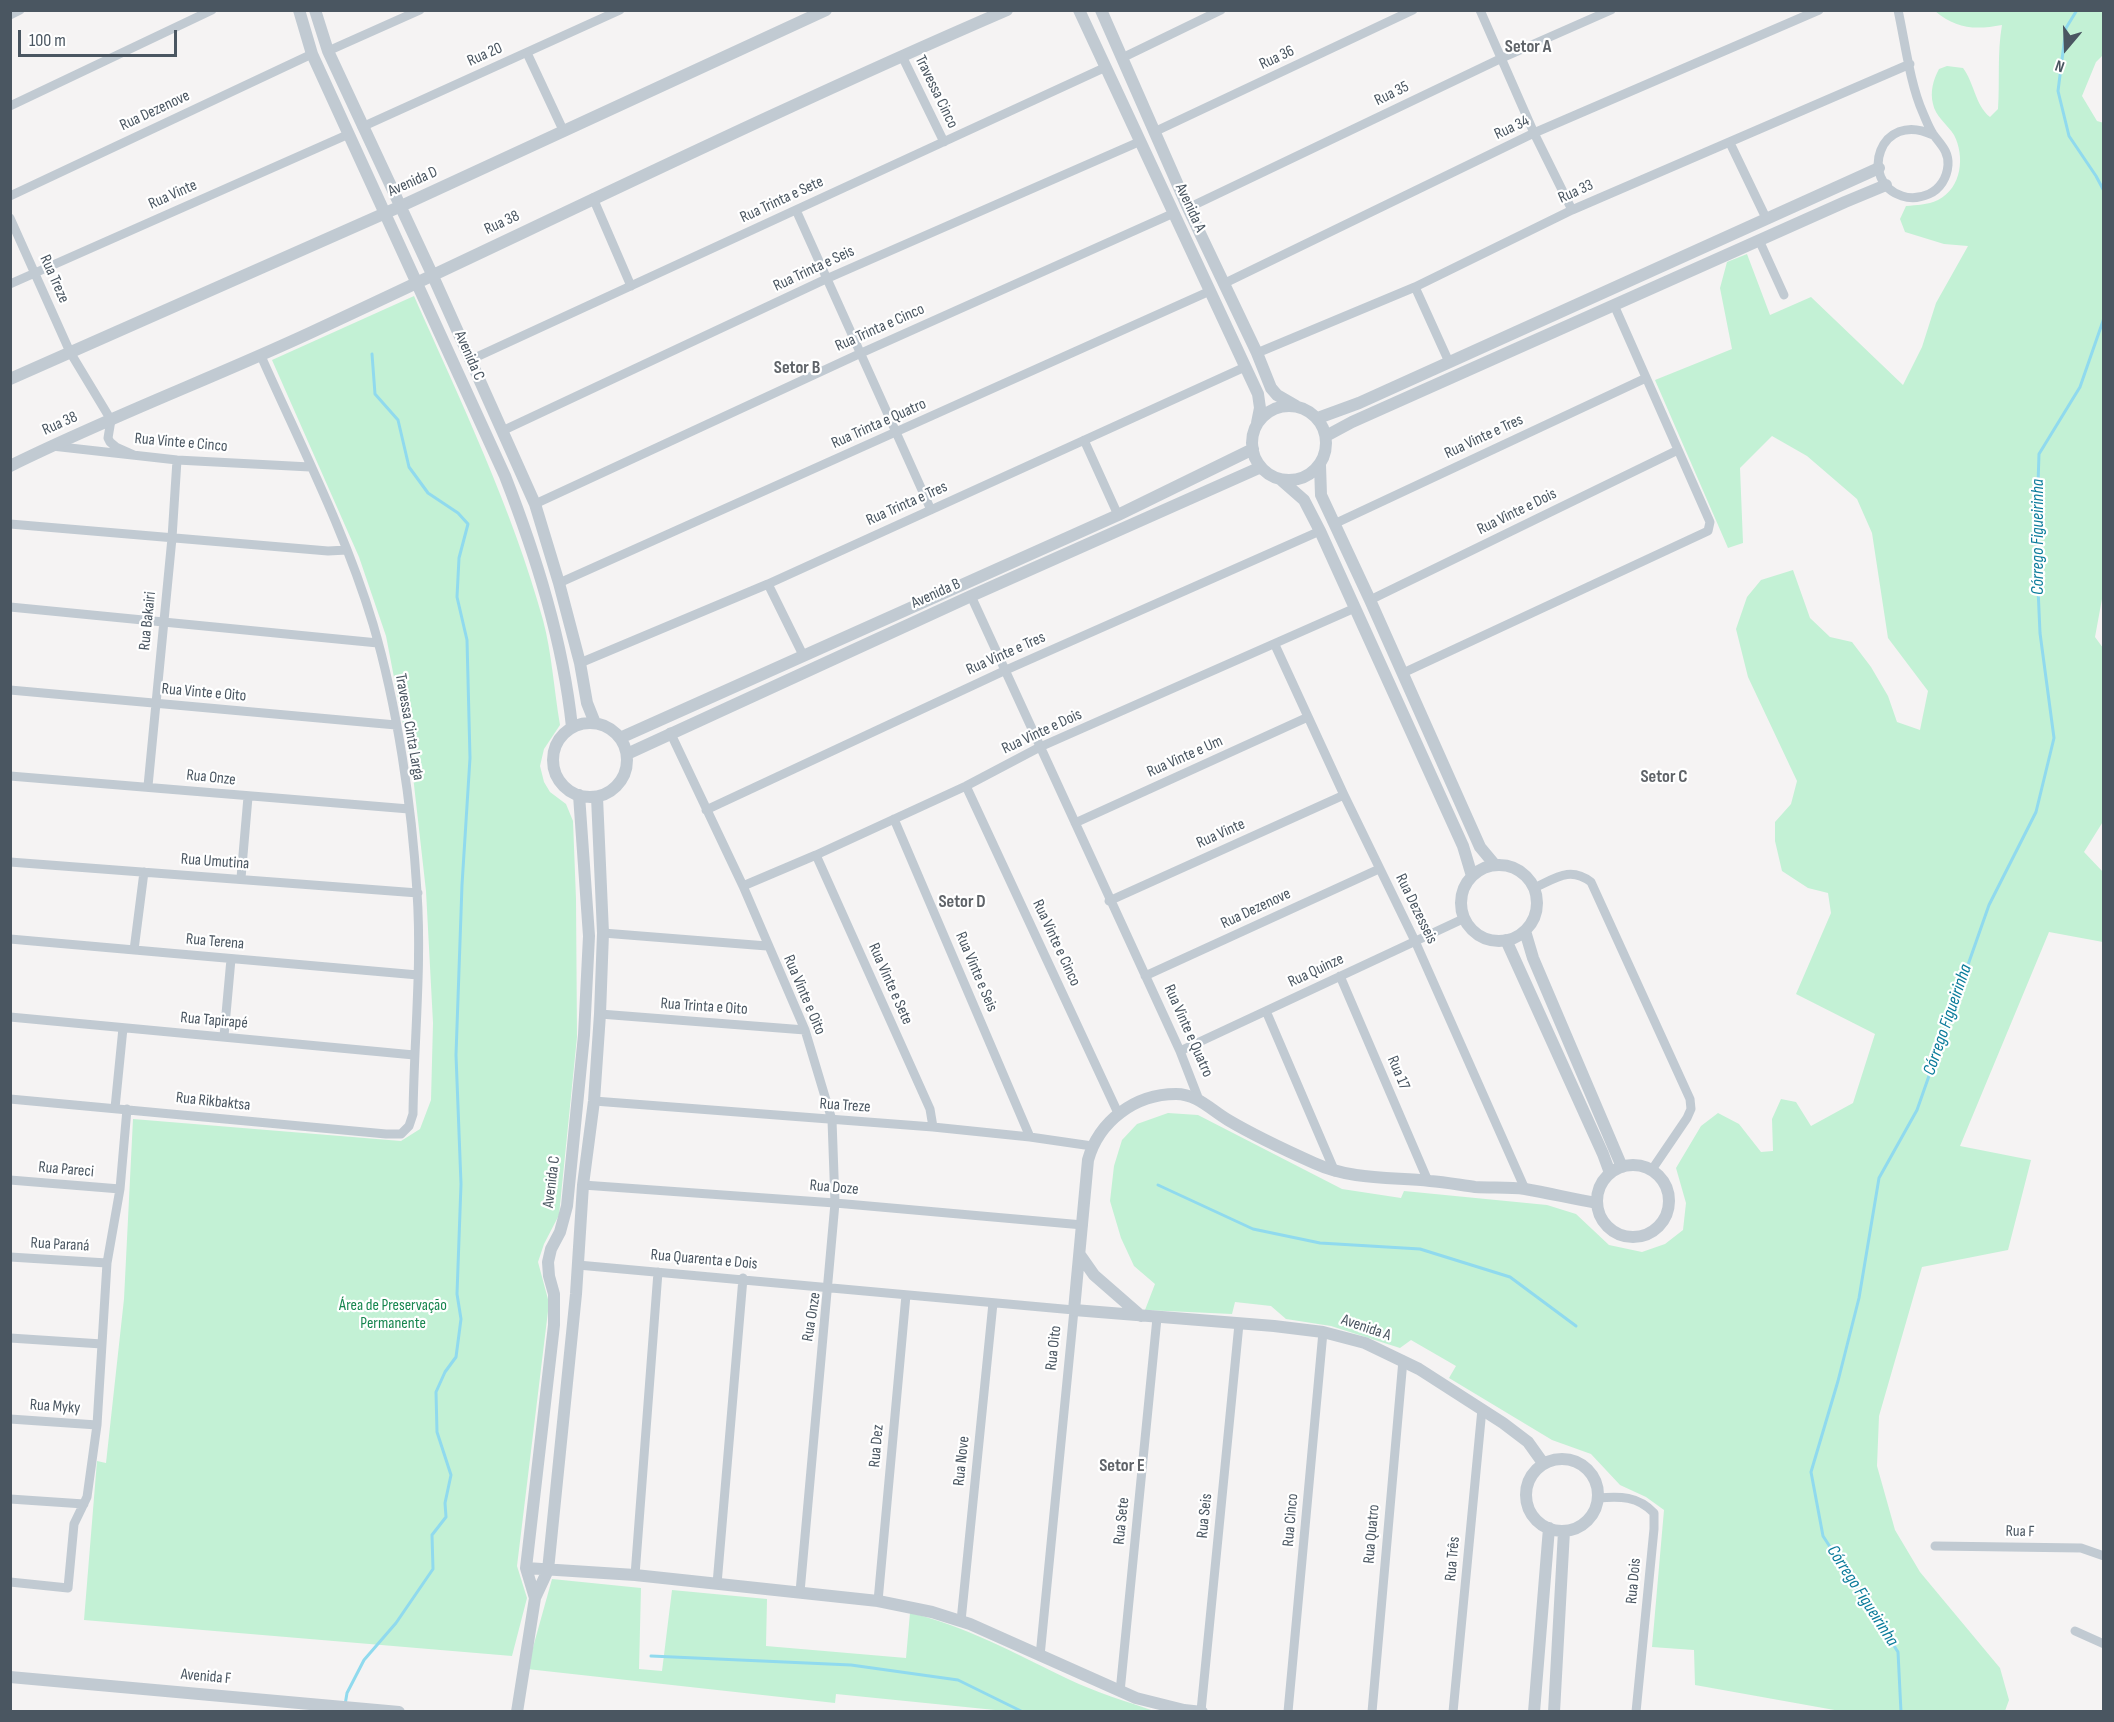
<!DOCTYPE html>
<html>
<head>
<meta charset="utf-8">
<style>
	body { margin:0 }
	#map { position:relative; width:2114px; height:1722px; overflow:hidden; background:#f5f3f3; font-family:"Sofia Sans Condensed",sans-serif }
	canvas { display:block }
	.frame { position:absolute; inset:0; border:12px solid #4a5661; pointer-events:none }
	.north { position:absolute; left:2036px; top:18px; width:60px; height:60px; -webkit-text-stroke:4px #fff; paint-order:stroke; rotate:199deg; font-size:16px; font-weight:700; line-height:24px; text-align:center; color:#4a5661 }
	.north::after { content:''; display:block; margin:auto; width:21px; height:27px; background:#4a5661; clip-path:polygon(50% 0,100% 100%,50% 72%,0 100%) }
	.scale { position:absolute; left:18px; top:30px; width:159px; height:27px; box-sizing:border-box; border:3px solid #4a5661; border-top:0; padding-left:8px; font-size:18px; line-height:21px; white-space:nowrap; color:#4a5661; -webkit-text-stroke:4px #fff; paint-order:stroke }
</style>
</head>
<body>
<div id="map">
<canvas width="2114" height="1722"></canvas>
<div class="frame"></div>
<div class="north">N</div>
<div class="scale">100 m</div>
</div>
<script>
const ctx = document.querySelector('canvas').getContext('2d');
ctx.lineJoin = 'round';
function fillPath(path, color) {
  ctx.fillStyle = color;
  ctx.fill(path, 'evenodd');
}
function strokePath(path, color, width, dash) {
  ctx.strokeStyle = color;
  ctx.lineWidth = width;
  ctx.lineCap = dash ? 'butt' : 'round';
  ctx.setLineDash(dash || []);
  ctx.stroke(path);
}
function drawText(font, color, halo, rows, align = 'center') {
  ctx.font = font + ' "Sofia Sans Condensed",sans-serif';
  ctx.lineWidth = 4.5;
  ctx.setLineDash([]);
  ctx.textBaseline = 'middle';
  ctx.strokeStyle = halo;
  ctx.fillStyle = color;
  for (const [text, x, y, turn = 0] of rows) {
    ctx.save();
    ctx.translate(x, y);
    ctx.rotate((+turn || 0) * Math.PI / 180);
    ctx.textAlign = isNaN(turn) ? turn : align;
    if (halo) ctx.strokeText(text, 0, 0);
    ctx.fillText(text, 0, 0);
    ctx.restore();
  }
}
const green = new Path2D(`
	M1935 11H2103V55L2096 62 2082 96 2097 121 2104 123V588L2095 637 2103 648 2104 820 2084 852 2103 872V942L2049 932 1960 1146 2031 1160 2008 1250 1922 1267 1879 1416 1877 1466 1895 1530 1920 1572 2000 1668 2009 1700 2005 1711H1840L1695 1685 1694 1650 1652 1647 1664 1510 1646 1497 1620 1485 1591 1454 1552 1440 1449 1378 1456 1366 1411 1340 1400 1348 1331 1326 1286 1319 1271 1306 1235 1302 1232 1314 1145 1310 1155 1284 1134 1266 1121 1238 1110 1201 1114 1166 1122 1140 1137 1124 1168 1113 1198 1115 1342 1189 1401 1198 1404 1191 1547 1205 1576 1214 1609 1245 1642 1252 1665 1244 1683 1230 1686 1203 1676 1168 1701 1126 1718 1113 1739 1124 1761 1152 1773 1151 1772 1119 1781 1099 1796 1102 1811 1126 1853 1103 1875 1034 1796 994 1831 913 1828 893 1808 888 1782 871 1775 841V822L1791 804 1797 781 1748 677 1736 629 1747 597 1761 580 1793 570 1810 618 1830 637 1852 642 1871 667 1888 696 1897 722 1920 730 1928 691 1888 638 1872 533 1857 499 1807 456 1772 436 1740 468 1743 543 1728 548 1655 380 1732 349 1720 288 1727 262 1747 254 1770 315 1811 297 1903 385 1922 347 1936 303 1968 246 1944 244 1905 232 1900 219 1906 206C1917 205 1927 205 1938 200 1962 188 1965 156 1954 135 1948 125 1935 116 1933 104 1930 92 1933 80 1939 69L1947 66 1963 68C1974 82 1975 105 1990 117L1998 109C2000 81 1997 53 2002 25 1975 30 1956 29 1935 11Z
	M414 296C461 402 512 508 543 620 552 654 554 690 560 725L544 749 540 766 544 782 550 792 566 804 573 821 576 899 577 1037 559 1215 544 1244 538 1262 549 1303 517 1566 527 1598 512 1656 84 1620 97 1461 106 1463 124 1299 133 1119 401 1141 420 1129 431 1100 433 1023 426 891 413 776 386 636 359 557 272 360Z
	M552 1579 641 1588 639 1669 662 1671 672 1590 767 1599 766 1646 906 1658 910 1613C966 1626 1016 1654 1068 1679 1095 1692 1125 1701 1154 1711H1005L836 1694 835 1703 527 1669Z`);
const stream = new Path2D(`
	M2077 10 2066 28 2058 91 2069 136 2096 176 2104 191
	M1158 1185 1253 1229 1320 1243 1420 1249 1510 1277 1576 1326
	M651 1656 851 1665 958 1680 1023 1712
	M345 1705 347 1693 364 1660 396 1623 433 1569 432 1535 446 1517 445 1503 451 1475 437 1432 436 1392 445 1372 456 1357 461 1319 457 1294 461 1184 456 1055 462 885 470 758 467 640 457 597 459 558 468 524 458 513 428 493 409 467 398 420 375 394 372 354
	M1901 1712 1898 1652 1823 1536 1811 1472 1838 1381 1859 1298 1879 1178 1917 1110 1989 905 2036 812 2054 738 2040 633 2036 544 2039 454 2080 387 2104 318`);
const minor = new Path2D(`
	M1480 10 1534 133 1572 210
	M1898 10C1905 42 1910 84 1923 113 1926 120 1929 128 1933 134 1940 144 1949 151 1948 165 1947 178 1940 189 1929 194 1920 198 1911 199 1902 196 1858 182 1879 109 1933 135
	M10 15 20 10
	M328 51 420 10
	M527 53 564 132
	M902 56 944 142
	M1122 58 1221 10
	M10 106 212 10
	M362 127 620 10
	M1154 132 1413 10
	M1730 143 1766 218
	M10 196 312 54
	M593 198 631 286
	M1188 208 1502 58 1611 10
	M796 210 931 510
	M10 218 70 352 111 420 108 438 110 442 116 447 134 455
	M1759 240 1784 295
	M10 284 349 134
	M1223 284 1534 133 1819 10
	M1415 287 1449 362
	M1257 353 1415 287 1572 210 1910 64
	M470 360 1106 67
	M502 431 826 279 1141 141
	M1084 440 1118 515
	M52 446 177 460 310 467
	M535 504 859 354 1174 213
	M10 524 328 551 347 550
	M1334 524 1646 378
	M559 583 1210 291
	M768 584 803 655
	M971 596 1180 1051 1199 1100
	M1370 600 1678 450
	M10 607 378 643
	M1275 645 1344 795 1415 941 1525 1189
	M580 663 768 584 1245 367
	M1403 673 1708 531 1710 522 1614 305
	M10 690 396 725
	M670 732 743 886 805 1030 832 1120 835 1203 800 1592
	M10 776 409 809
	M148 786 172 538 177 460
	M966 786 1118 1113
	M706 810 1006 670 1320 531
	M894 819 1030 1137
	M1075 823 1308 717
	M816 855 930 1109 933 1127
	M10 862 418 893
	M241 878 248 797
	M743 886 816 855 966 786 1040 747 1355 608
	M1534 888C1556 878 1570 866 1591 882L1690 1099 1691 1109 1687 1118 1651 1171
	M1109 901 1344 795
	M603 933 767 946
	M10 939 418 975
	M134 950 144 872
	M1145 976 1379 869
	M1340 976 1428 1181
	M1266 1011 1335 1172
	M600 1014 805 1030
	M10 1017 414 1055
	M224 1036 231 959
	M1180 1051 1465 918
	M10 1099 386 1134H401L409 1126 413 1114C414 1040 422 965 417 892 412 806 397 705 373 624 345 531 300 444 261 356
	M594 1101 933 1127 1030 1137 1092 1146
	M115 1108 123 1028
	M10 1180 120 1189
	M583 1185 835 1203 1083 1225
	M10 1257 107 1263
	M578 1265 1074 1310 1040 1656
	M10 1338 102 1344
	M10 1419 97 1425
	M1598 1498C1620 1496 1638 1496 1654 1513V1529L1636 1712
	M10 1499 84 1504
	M1935 1546 2081 1548 2104 1556
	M635 1575 658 1272
	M10 1582 68 1588 74 1524 87 1497 97 1425 107 1263 120 1189 127 1109
	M717 1584 743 1278
	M878 1601 906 1295
	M961 1621 993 1303
	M2075 1631 2104 1644
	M1120 1692 1157 1318
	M1201 1711 1239 1324
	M1288 1712 1323 1332
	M1372 1712 1403 1360
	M1453 1712 1482 1409`);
const tertiary = new Path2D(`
	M299 10 312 54 505 476C536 556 563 641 572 727
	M315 10 328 51 432 274 535 504 559 583 580 663 587 703 595 723
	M1079 10 1258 394 1260 408 1257 423
	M1101 10 1188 208 1257 353 1271 388 1277 395 1296 406
	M10 379 399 207 826 10
	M1252 443a37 37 0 1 1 74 0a37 37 0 1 1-74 0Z
	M1318 418 1359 403 1879 168
	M1326 436 1352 422 1845 202 1886 185
	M1320 465 1321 495 1370 600 1480 847 1495 865
	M10 466C109 417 213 378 312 332 544 224 773 111 1007 10
	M1280 479 1304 500 1320 531 1463 846 1472 876
	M553 760a37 37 0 1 1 74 0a37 37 0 1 1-74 0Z
	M620 738 1118 515 1253 449
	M627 754 971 596 1261 467
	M1461 903a38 38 0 1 1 76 0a38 38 0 1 1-76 0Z
	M1525 931 1533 958 1622 1167
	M1506 940 1603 1154 1610 1173
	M1597 1201a36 36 0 1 1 72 0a36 36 0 1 1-72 0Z
	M1080 1255 1094 1275 1141 1316
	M1526 1495a36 36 0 1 1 72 0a36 36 0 1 1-72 0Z
	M1543 1463 1528 1442 1503 1423 1419 1369 1365 1343 1323 1332 1274 1326 1074 1310 1088 1160C1099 1121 1135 1094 1176 1094 1197 1094 1211 1110 1228 1120 1255 1136 1285 1150 1314 1163 1351 1180 1390 1177 1430 1181 1445 1182 1460 1185 1475 1187 1492 1188 1509 1187 1525 1189 1549 1193 1573 1199 1597 1203
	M526 1568 635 1575 878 1601 932 1612 970 1624 1136 1698 1184 1710 1202 1712
	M535 1598 526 1568 554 1325V1294L549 1276 548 1262 551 1249 560 1232 567 1206 584 1035 589 936 579 795
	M10 1677 399 1712
	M517 1712 535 1598 548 1570 576 1294 583 1185 594 1101 600 1014 603 933 597 797
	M1534 1712 1549 1528
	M1554 1712 1564 1531`);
const streetNames = [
	["Rua 20",485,55,-24],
	["Rua 36",1277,58,-25],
	["Travessa Cinco",936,92,64],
	["Rua 35",1392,94,-26],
	["Rua Dezenove",155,111,-25],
	["Rua 34",1512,128,-25],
	["Avenida D",413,182,-24],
	["Rua 33",1576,192,-24],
	["Rua Vinte",173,195,-24],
	["Rua Trinta e Sete",782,200,-25],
	["Avenida A",1190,208,65],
	["Rua 38",502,223,-25],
	["Rua Trinta e Seis",814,269,-25],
	["Rua Treze",54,279,66],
	["Rua Trinta e Cinco",880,328,-24],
	["Avenida C",469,356,66],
	["Rua 38",60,424,-24],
	["Rua Trinta e Quatro",879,424,-24],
	["Rua Vinte e Tres",1484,437,-25],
	["Rua Vinte e Cinco",181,443,5],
	["Rua Trinta e Tres",907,504,-24],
	["Rua Vinte e Dois",1517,512,-26],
	["Avenida B",936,594,-24],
	["Rua Bakairi",148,621,-84],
	["Rua Vinte e Tres",1006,654,-24],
	["Rua Vinte e Oito",204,693,5],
	["Travessa Cinta Larga",409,727,80],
	["Rua Vinte e Dois",1042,732,-25],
	["Rua Vinte e Um",1185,757,-24],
	["Rua Onze",211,778,6],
	["Rua Vinte",1221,834,-24],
	["Rua Umutina",215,862,4],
	["Rua Dezenove",1256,909,-25],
	["Rua Dezesseis",1416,909,64],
	["Rua Terena",215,942,5],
	["Rua Vinte e Cinco",1056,943,65],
	["Rua Quinze",1316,971,-25],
	["Rua Vinte e Seis",976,972,67],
	["Rua Vinte e Sete",890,984,66],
	["Rua Vinte e Oito",804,995,67],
	["Rua Trinta e Oito",704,1007,4],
	["Rua Tapirapé",214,1021,5],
	["Rua Vinte e Quatro",1188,1031,66],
	["Rua 17",1398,1073,67],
	["Rua Rikbaktsa",213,1102,6],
	["Rua Treze",845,1106,4],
	["Rua Pareci",66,1170,5],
	["Avenida C",552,1182,-83],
	["Rua Doze",834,1188,5],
	["Rua Paraná",60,1245,3],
	["Rua Quarenta e Dois",704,1260,5],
	["Rua Onze",812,1317,-81],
	["Avenida A",1366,1328,19],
	["Rua Oito",1054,1348,-84],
	["Rua Myky",55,1407,4],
	["Rua Dez",877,1446,-85],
	["Rua Nove",962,1461,-84],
	["Rua Seis",1205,1516,-84],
	["Rua Cinco",1291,1520,-85],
	["Rua Sete",1122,1521,-84],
	["Rua F",2020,1532,1],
	["Rua Quatro",1372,1534,-85],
	["Rua Três",1453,1559,-85],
	["Rua Dois",1634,1581,-85],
	["Avenida F",206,1677,5]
];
const parkNames = [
	["Área de Preservação",393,1306],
	["Permanente",393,1324]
];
const neighbourhoodNames = [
	["Setor A",1528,47],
	["Setor B",797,368],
	["Setor C",1664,777],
	["Setor D",962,902],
	["Setor E",1122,1466]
];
const waterNames = [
	["Córrego Figueirinha",2038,537,-90],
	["Córrego Figueirinha",1948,1020,-71],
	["Córrego Figueirinha",1862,1596,57]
];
fillPath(green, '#c3f1d5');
strokePath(stream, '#90daee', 3);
strokePath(minor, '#c1cad2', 9);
strokePath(tertiary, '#c1cad2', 12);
drawText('16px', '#4a5661', '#fff', streetNames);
drawText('16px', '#17864f', '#fff', parkNames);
drawText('bold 18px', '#5f6368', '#fff', neighbourhoodNames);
drawText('italic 18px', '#0c7c9b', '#fff', waterNames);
</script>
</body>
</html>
